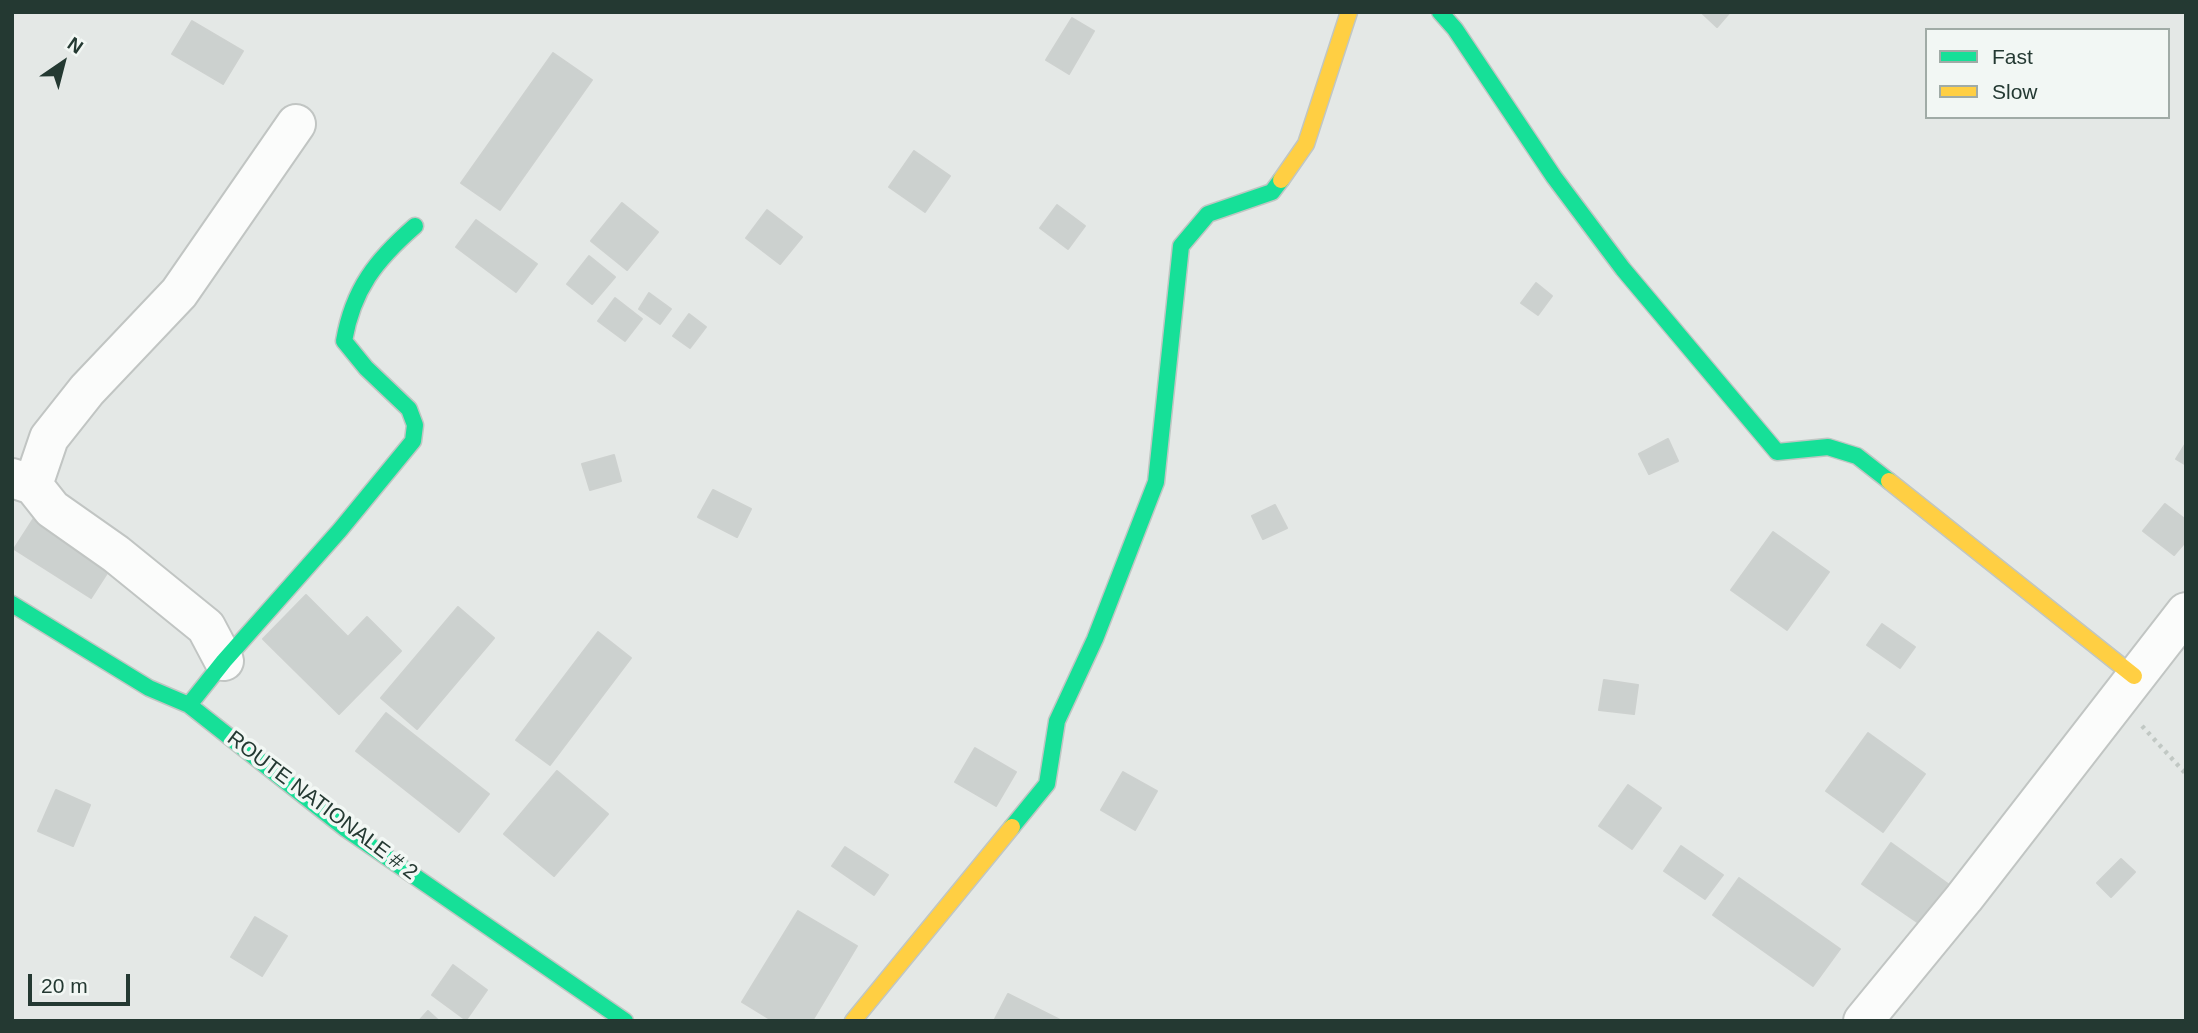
<!DOCTYPE html>
<html>
<head>
<meta charset="utf-8">
<style>
	body { margin:0 }
	#map { position:relative; width:2198px; height:1033px; overflow:hidden; background:#e4e8e6; font-family:Arial,sans-serif }
	canvas { display:block }
	.frame { position:absolute; inset:0; border:14px solid #243932; pointer-events:none }
	.legend { position:absolute; left:1925px; top:28px; width:245px; height:91px; box-sizing:border-box; background:#f2f7f4; border:2px solid #a0aba6; margin:0; padding:9px 12px; list-style:none; font-size:21px; color:#243932 }
	.legend li { display:flex; align-items:center; gap:14px; height:35px }
	.legend b { width:35px; border:2px solid #a0aba6 }
	.north { position:absolute; left:28px; top:28px; width:70px; height:70px; -webkit-text-stroke:5px #f2f7f4; paint-order:stroke; rotate:35deg; font-size:19px; font-weight:700; line-height:28px; text-align:center; color:#243932 }
	.north::after { content:''; display:block; margin:auto; width:24px; height:32px; background:#243932; clip-path:polygon(50% 0,100% 100%,50% 72%,0 100%) }
	.scale { position:absolute; left:28px; top:974px; width:102px; height:32px; box-sizing:border-box; border:4px solid #243932; border-top:0; padding-left:9px; font-size:21px; line-height:24px; white-space:nowrap; color:#243932; -webkit-text-stroke:5px #f2f7f4; paint-order:stroke }
</style>
</head>
<body>
<div id="map">
<canvas width="2198" height="1033"></canvas>
<div class="frame"></div>
<ul class="legend">
<li><b style="height:9px;background:#16e098"></b>Fast</li>
<li><b style="height:9px;background:#ffcf43"></b>Slow</li>
</ul>
<div class="north">N</div>
<div class="scale">20 m</div>
</div>
<script>
const ctx = document.querySelector('canvas').getContext('2d');
ctx.lineJoin = 'round';
function fillPath(path, color) {
  ctx.fillStyle = color;
  ctx.fill(path, 'evenodd');
}
function strokePath(path, color, width, dash) {
  ctx.strokeStyle = color;
  ctx.lineWidth = width;
  ctx.lineCap = dash ? 'butt' : 'round';
  ctx.setLineDash(dash || []);
  ctx.stroke(path);
}
function drawText(font, color, halo, rows, align = 'center') {
  ctx.font = font + ' Arial,sans-serif';
  ctx.lineWidth = 7;
  ctx.setLineDash([]);
  ctx.textBaseline = 'middle';
  ctx.strokeStyle = halo;
  ctx.fillStyle = color;
  for (const [text, x, y, turn = 0] of rows) {
    ctx.save();
    ctx.translate(x, y);
    ctx.rotate((+turn || 0) * Math.PI / 180);
    ctx.textAlign = isNaN(turn) ? turn : align;
    if (halo) ctx.strokeText(text, 0, 0);
    ctx.fillText(text, 0, 0);
    ctx.restore();
  }
}
const building = new Path2D(`
	M1701 12H1730L1717 27Z
	M1072 18 1094 31 1069 74 1046 60Z
	M192 21 243 51 223 84 172 54Z
	M553 53 592 80 500 210 461 183Z
	M914 151 950 176 925 212 889 187Z
	M622 203 658 232 627 270 591 241Z
	M1057 205 1085 226 1068 249 1040 228Z
	M767 210 802 237 780 264 746 238Z
	M476 220 537 264 516 292 456 247Z
	M589 256 615 277 592 304 567 284Z
	M1536 283 1552 296 1538 315 1521 303Z
	M649 293 671 309 660 324 639 309Z
	M615 298 642 319 625 341 598 321Z
	M689 314 706 327 690 348 673 336Z
	M1668 439 1678 461 1649 474 1639 454Z
	M2186 443V465L2176 459Z
	M614 455 621 481 590 490 582 464Z
	M713 490 751 509 737 537 698 517Z
	M2165 504 2186 520V541L2174 555 2143 531Z
	M1275 505 1287 528 1263 539 1252 516Z
	M34 518 111 567 91 598 14 549Z
	M1773 532 1829 572 1787 630 1731 590Z
	M306 595 348 637 367 617 401 651 339 714 263 639Z
	M458 607 494 638 417 729 381 698Z
	M1882 624 1915 647 1900 668 1867 645Z
	M598 632 631 658 550 765 516 740Z
	M1604 680 1638 685 1634 714 1599 710Z
	M386 713 489 794 459 832 356 751Z
	M1868 733 1925 774 1883 832 1826 791Z
	M975 748 1016 772 996 806 955 782Z
	M557 771 608 814 554 876 504 834Z
	M1123 772 1157 791 1135 830 1101 810Z
	M1628 785 1661 808 1632 849 1599 826Z
	M56 790 90 805 73 846 38 831Z
	M1891 843 1948 884 1920 924 1862 884Z
	M1681 846 1723 875 1705 899 1664 871Z
	M845 847 888 875 874 895 832 866Z
	M2121 859 2135 872 2111 897 2097 883Z
	M1739 878 1840 949 1813 986 1713 915Z
	M798 911 857 946 812 1021H773L742 1002Z
	M255 917 287 936 262 976 231 957Z
	M453 965 487 990 466 1020 432 995Z
	M1008 994 1062 1021H994Z
	M428 1011 439 1021H419Z`);
const path = new Path2D(`
	M2142 726 2186 774`);
const street = new Path2D(`
	M12 478 33 485 52 509 116 554 206 627 224 661
	M33 485 49 438 87 390 179 293 296 124
	M1863 1021 1964 898 2186 612`);
const fast = new Path2D(`
	M1440 12 1455 29 1554 177 1623 269 1777 452 1828 447 1857 456 1889 481
	M12 604 149 688 189 705 346 829 625 1021
	M189 705 224 661 340 530 413 441 415 425 409 409 366 368 344 341C353 289 376 260 415 226
	M1012 827 1047 784 1057 721 1095 639 1156 482 1181 246 1208 214 1272 192 1281 180`);
const slow = new Path2D(`
	M1281 180 1306 144 1349 12
	M1889 481 2134 676
	M853 1021 1012 827`);
const streetNames = [
	["ROUTE NATIONALE # 2",322,806,37]
];
fillPath(building, '#ccd1cf');
strokePath(building, '#cdd1cf', 2);
strokePath(street, '#c1c5c3', 42);
strokePath(fast, '#c0c6c3', 19);
strokePath(slow, '#c0c6c3', 19);
strokePath(path, '#c1c8c4', 4.5, [3.5, 5]);
strokePath(street, '#fbfcfb', 38);
strokePath(fast, '#16e098', 16);
strokePath(slow, '#ffcf43', 16);
drawText('21px', '#243932', '#f2f7f4', streetNames);
</script>
</body>
</html>
